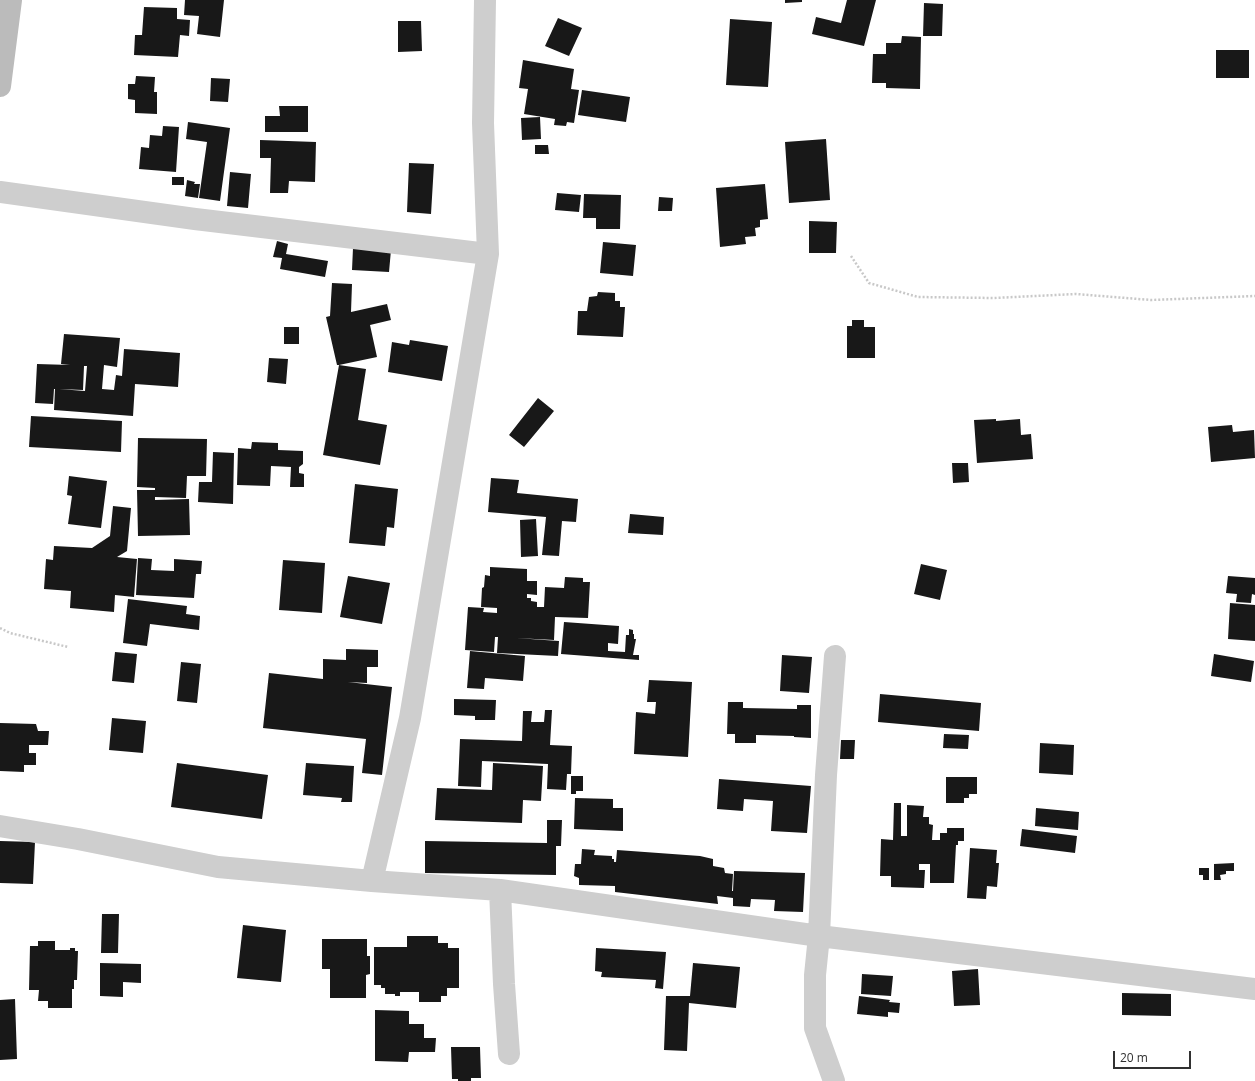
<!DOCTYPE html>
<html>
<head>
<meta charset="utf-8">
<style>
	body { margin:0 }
	#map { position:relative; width:1255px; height:1081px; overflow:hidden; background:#fff; font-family:"Open Sans",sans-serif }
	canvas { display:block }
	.scale { position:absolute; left:1113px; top:1051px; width:78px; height:18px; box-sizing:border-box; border:2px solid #313131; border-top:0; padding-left:5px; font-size:12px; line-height:14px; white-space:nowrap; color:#313131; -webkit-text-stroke:3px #fff; paint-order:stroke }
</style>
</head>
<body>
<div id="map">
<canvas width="1255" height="1081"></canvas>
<div class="scale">20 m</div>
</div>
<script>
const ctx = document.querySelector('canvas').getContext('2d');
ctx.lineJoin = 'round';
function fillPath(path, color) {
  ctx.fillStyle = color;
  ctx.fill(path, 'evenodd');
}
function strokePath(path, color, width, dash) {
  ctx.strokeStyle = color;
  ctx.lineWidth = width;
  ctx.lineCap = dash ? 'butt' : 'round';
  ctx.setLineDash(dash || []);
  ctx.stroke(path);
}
const building = new Path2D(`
	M185 0H224L220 37 197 34 199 16 184 15Z
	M785 0H802V2L785 3Z
	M847 0H876L864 46 812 34 816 17 841 23Z
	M924 3 943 4 942 36H923Z
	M144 7 177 8V19L190 20 189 36 180 35 178 57 134 55 135 35H142Z
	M558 18 582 28 569 56 545 46Z
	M730 19 772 22 768 87 726 85Z
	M398 21H421L422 51 398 52Z
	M902 36 921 37 920 89 886 88V83H872L873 54H886V43H901Z
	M1216 50H1249V78H1216Z
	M523 60 574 69 571 89 579 90 574 123 567 122 566 126 554 125 555 119 524 114 528 89 519 88Z
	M136 76 155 77 154 92H157V114L135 113V100L128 99V84H135Z
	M211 78 230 79 228 102 210 101Z
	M582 90 630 97 626 122 578 115Z
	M279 106H308V132H265V116H280Z
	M540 117 541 139 522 140 521 118Z
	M188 122 230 128 220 201 199 198 207 142 186 139Z
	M163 126 179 127 176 172 139 169 141 147 149 148 150 135 162 136Z
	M826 139 830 200 789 203 785 142Z
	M260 140 316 142 315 182 289 181 288 193H270L271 158H260Z
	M535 145H548L549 154H535Z
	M409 163 434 164 431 214 407 212Z
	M230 172 251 174 248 208 227 206Z
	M172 177H184V185H172Z
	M187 180 195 182 194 184H200L198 198 185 196Z
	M765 184 768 219 760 220V227L755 228 756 236 745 237 746 244 720 247 716 188Z
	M557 193 581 195 579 212 555 210Z
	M584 194 621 195 620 229H596V218H583Z
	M659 197 673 198 672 211H658Z
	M809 221 837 222 836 253H809Z
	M277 241 288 244 286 254 328 261 325 277 280 269 282 258 273 257Z
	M603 242 636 245 633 276 600 273Z
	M353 248 391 250 389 272 352 270Z
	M332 283 352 284 351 312 387 304 391 320 370 325 377 357 339 365 366 369 358 420 387 425 380 465 323 455 339 365H337L326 317 330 316Z
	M598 292 615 293V301H620V307H625L623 337 577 335 578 311H587L589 297 597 296Z
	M852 320H864V327H875V358H847V326H852Z
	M284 327H299V344H284Z
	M64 334 120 338 117 367 104 365 102 389 114 390 116 375 122 376 124 349 180 353 178 387 135 384 133 416 54 410 55 389H54L53 404 35 403 37 364 70 365 61 364ZM84 366H87L85 391 59 389 83 390Z
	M410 340 448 346 442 381 388 372 392 342 409 345Z
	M269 358 288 359 286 384 267 382Z
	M538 398 554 411 524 447 509 435Z
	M31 416 122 421 121 452 29 447Z
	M996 419V421L1020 419 1021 435 1031 434 1033 459 977 463 974 420Z
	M1232 425 1233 432 1254 430 1255 458 1211 462 1208 427Z
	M138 438 207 439 206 476H187L186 498 155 497V500L189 499 190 535 138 536 137 490H155V488L137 487Z
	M252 442 278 443V450L303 451V464L299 467V473L304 474V487H290L291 467 271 466 270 486 237 485 238 448 251 449Z
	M213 452 234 453 233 504 198 502 199 482H212Z
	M952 463H968L969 482 953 483Z
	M69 476 107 481 101 528 68 524 72 496 67 495Z
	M491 478 519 480 517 493 578 499 576 522 562 521 559 556 542 555 546 517 488 512Z
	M355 484 398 489 394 528 387 527 385 546 349 543Z
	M113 506 131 508 127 551 117 557 137 559 134 597 115 595 114 612 70 608 71 591 44 589 46 559 53 560 54 546 92 548 110 536Z
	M630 514 664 517 663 535 628 533Z
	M536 519 538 556 521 557 520 520Z
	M138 558 152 559 151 570 174 571V559L202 561 201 574H196L194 598 136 595Z
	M283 560 325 563 322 613 279 610Z
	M921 564 947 570 940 600 914 594Z
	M490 567 527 569V581H537V595L527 594V598H531V601L537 602V607H544L545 587 564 588 565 577 583 578V582H590L588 618 555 617 554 640 516 638 559 641 558 656 497 653 498 637H495L494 652 465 650 468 607 484 608 483 612 497 613V608L481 607 482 588 484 587 485 575 490 576Z
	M348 576 390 583 382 624 340 617Z
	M1228 576 1255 578V595L1252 594 1251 603 1236 602 1237 594 1226 593Z
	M128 599 187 606 186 614 200 616 199 630 150 624 147 646 123 643Z
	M1230 603 1255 605V641L1228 639Z
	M564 622 619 626 618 644 608 643V651L625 652 626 635H629V629L633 630V634H634V639H636L633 655H639V660L561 654Z
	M346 649 378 650V667H367V683L348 682 392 687 382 775 362 773 366 739 263 728 269 673 323 679V659L346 660Z
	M470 651 525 656 523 681 485 678 484 689 467 688Z
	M115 652 137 654 134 683 112 681Z
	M1214 654 1254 661 1251 682 1211 676Z
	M782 655 812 657 809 693 780 691Z
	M181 662 201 664 197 703 177 701Z
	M649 680 692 682 688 757 634 754 636 712 655 714 656 702H647Z
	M880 694 981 703 979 731 878 722Z
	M454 699 496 700 495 720H475V716L454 715Z
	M728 702H743V708L797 709V705H811V738L794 737V736L756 735V743H735V734H727Z
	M545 710H552L550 745 572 746 571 774H567L566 790 547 789 548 764 482 761 481 787 458 786 460 739 522 741 523 711H532L531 722H544Z
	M112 718 146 721 143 753 109 750Z
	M0 723 36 724 38 731H49L48 745H29V753H36V765H24V772L0 771Z
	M944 734 969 735 968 749 943 748Z
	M841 740H855L854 759H840Z
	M1040 743 1074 745 1073 775 1039 773Z
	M177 763 268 775 262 819 171 807Z
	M306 763 354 766 352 802H341L342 798 303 795Z
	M493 763 543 766 541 801 523 800 522 823 435 820 437 788 492 790Z
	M571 776H583V791H576V794H571Z
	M946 777H977V794H969V798H964V803H946Z
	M719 779 811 786 807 833 771 831 773 801 744 799 743 811 717 809Z
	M575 798 613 799V808H623V831L574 829Z
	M894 803H901V836H907V805L924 806 923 817H929V824L933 825 932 840H940V833H947V828H964V841H958V845H956L954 883H930V864H919V870H925L924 888 891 887V876H880L881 839 893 840Z
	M1036 808 1079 812 1078 830 1035 826Z
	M547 820H562L561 846H556V875L425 873V841L547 843Z
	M1022 829 1077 836 1075 853 1020 846Z
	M0 841 35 842 33 884 0 883Z
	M970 848 997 850 996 863H999L997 887 987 886 986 899 967 898Z
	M582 849 595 850 594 855 612 856V859H614V862H616L617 850 700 856 713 859V866L724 868 725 873 733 874 732 891H733L734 871 805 873 803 912 774 911 775 900 751 899 750 907 733 906V898L717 896 718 904 615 892V886L579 885V878L574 876 575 864H581Z
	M1234 863V871H1226V874L1220 875 1221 880H1214V864Z
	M1199 868H1209V880H1203V875H1199Z
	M102 914H119L118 953H101Z
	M243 925 286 930 281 982 237 978Z
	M407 936H438V943H448V948H459V988H447V996H441V1002H419V992H400V996H395V994H385V988H381V985H374V947H407Z
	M322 939H367V956H370V974L366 975V998H330V969H322Z
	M38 941H55V950H70V948H75V951H78L77 980H74V989H72V1008H48V1001H38L39 990H29L30 946H38Z
	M596 948 666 952 663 989 655 988 656 980 601 977 602 972 595 971Z
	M100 963 141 964V983L123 982V997L100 996Z
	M693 963 740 967 736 1008 689 1003 687 1051 664 1050 666 996H690Z
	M978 969 980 1005 954 1006 952 971Z
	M862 974 893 976 891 996 861 994Z
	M1122 993 1171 994V1016L1122 1015Z
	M859 996 890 1000 889 1002 900 1003 899 1013 888 1012V1017L857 1014Z
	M15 999 17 1059 0 1060V1000Z
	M375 1010 409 1011V1024H424V1038H436L435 1052H409L408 1062 375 1061Z
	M451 1047H480L481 1078H471V1081H458V1079H452Z`);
const path = new Path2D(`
	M851 256 869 283 918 297 994 298 1076 294 1151 300 1255 296
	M0 628 10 633 68 647`);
const street = new Path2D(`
	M0 192 195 219 488 254
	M0 826 78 839 218 867 372 881 500 890 819 936 1255 989
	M372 881 410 718 488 254 483 123 485 0
	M500 890 504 984 509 1054
	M834 1081 815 1028V975L819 936 826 775 835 656`);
const secondary = new Path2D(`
	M0 86 11 0`);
fillPath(building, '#181818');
strokePath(path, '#c8c8c8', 2.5, [2, 2]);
strokePath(street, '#cecece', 22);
strokePath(secondary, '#bbb', 22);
</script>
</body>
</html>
